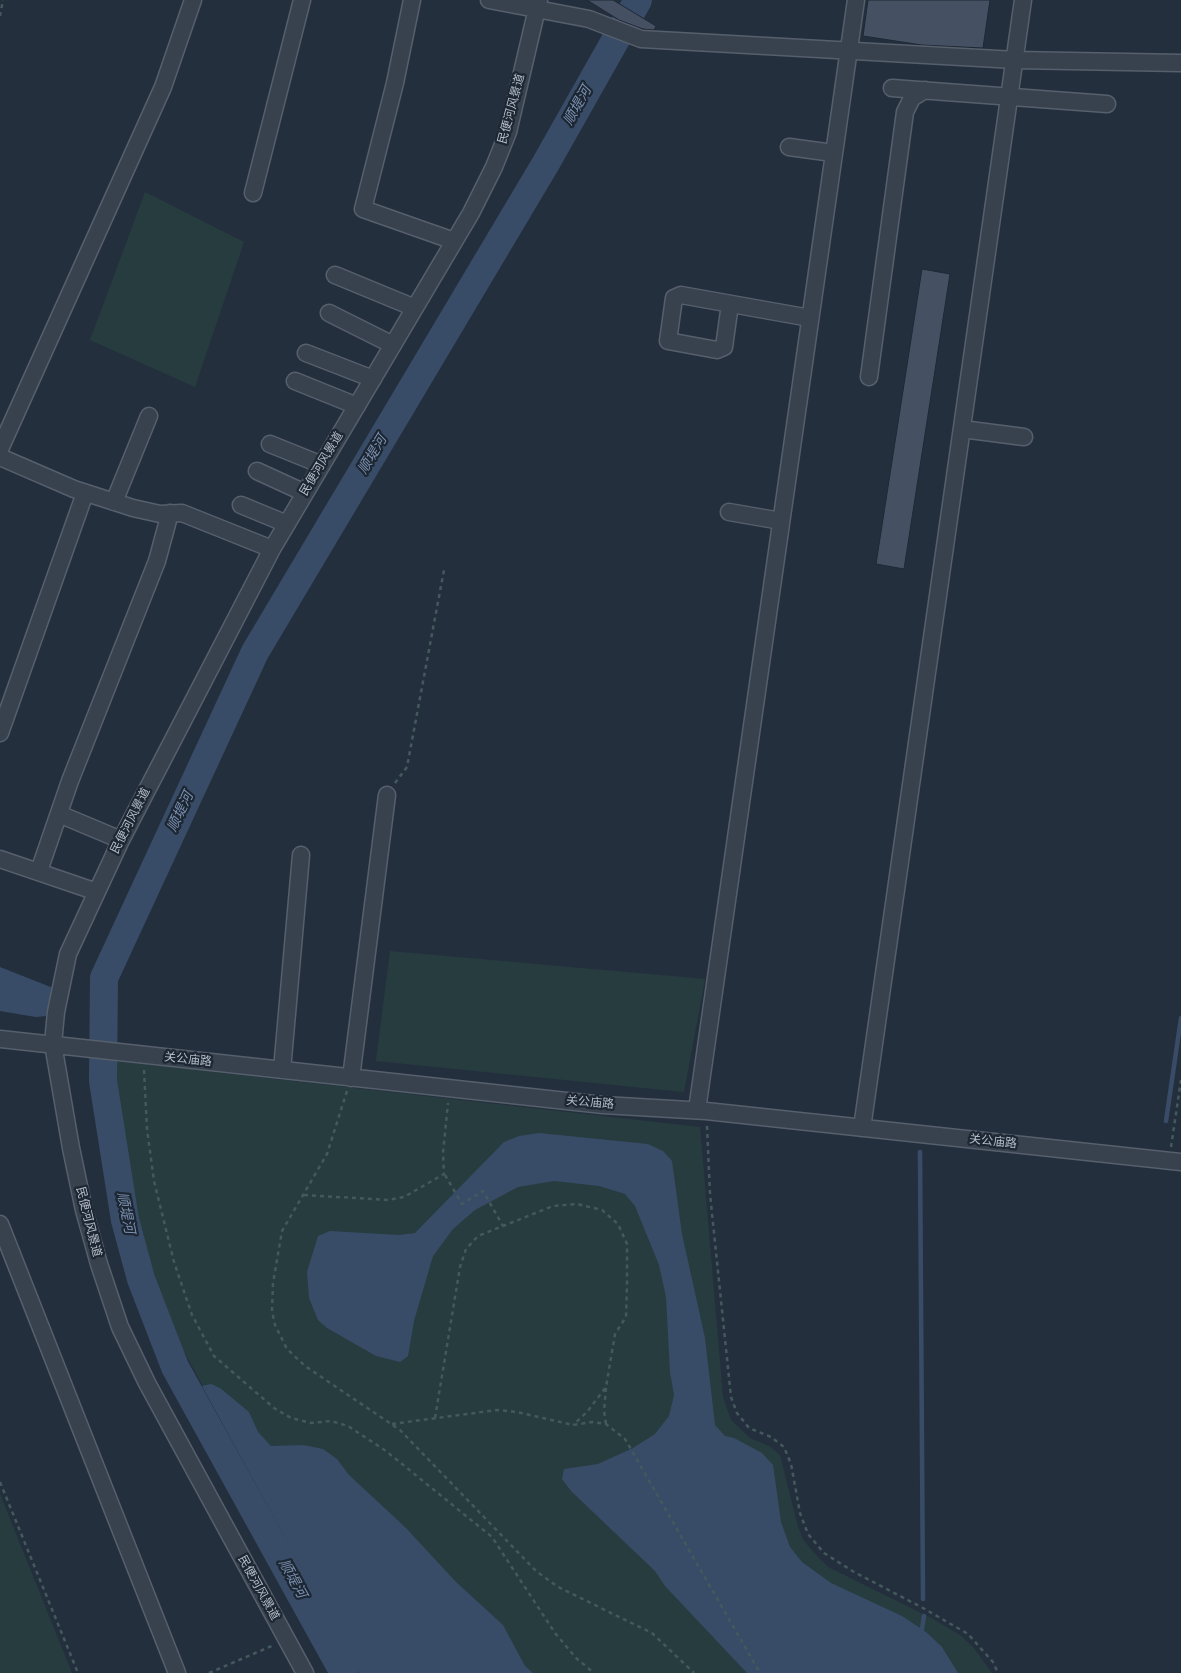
<!DOCTYPE html>
<meta charset="utf-8">
<style>
body{margin:0}
canvas{display:block;background:#242f3e}
</style>
<canvas width="1181" height="1673"></canvas>
<script>
const c = document.querySelector('canvas').getContext('2d');
c.lineJoin = 'round';
function paint(path, color) { c.fillStyle = color; c.fill(path, 'evenodd'); }
const poly = rows => new Path2D(rows.map(r => 'M' + r).join(''));
function strokePath(path, color, width, dash) { c.strokeStyle = color; c.lineWidth = width; c.lineCap = dash ? 'butt' : 'round'; c.setLineDash(dash || []); c.stroke(path); }
function drawText(font, color, halo, rows, align = 'center') {
  c.font = font + ' "Roboto Condensed","Noto Sans SC",sans-serif'; c.lineWidth = 4.5; c.setLineDash([]); c.textBaseline = 'middle'; c.strokeStyle = halo; c.fillStyle = color; for (const [text, x, y, turn = 0] of rows) {
    c.save(); c.translate(x, y); c.rotate((+turn || 0) * Math.PI / 180); c.textAlign = isNaN(turn) ? turn : align; if (halo) c.strokeText(text, 0, 0); c.fillText(text, 0, 0); c.restore();
  }
}
const green = poly([
 [145,192,244,242,195,387,90,340],
 [390,951,705,979,684,1092,376,1061],
 [116,1061,700,1127,723,1397,731,1420,750,1438,769,1446,780,1455,798,1527,804,1541,817,1556,828,1567,933,1619,960,1635,973,1647,992,1673,361,1673,171,1328,153,1275,137,1217,118,1123,114,1080],
 [0,1494,72,1673,0,1673]
]);
const water = poly([
 [0,967,53,988,46,1016,36,1017,0,1011],
 [539,1133,648,1144,663,1151,672,1161,682,1234,705,1338,715,1425,725,1436,734,1438,762,1453,773,1465,781,1522,790,1547,802,1562,831,1583,902,1616,926,1632,942,1647,958,1673,747,1673,665,1586,655,1571,571,1491,562,1479,564,1469,598,1464,633,1448,655,1434,669,1416,674,1395,670,1372,666,1297,659,1265,635,1206,625,1194,599,1186,554,1181,518,1187,475,1210,453,1229,433,1256,414,1321,408,1356,400,1362,376,1356,327,1328,318,1320,309,1298,307,1272,318,1236,330,1231,399,1235,415,1233,504,1142,519,1136],
 [211,1384,220,1388,249,1412,258,1432,271,1446,303,1445,323,1449,337,1459,349,1475,406,1528,456,1582,503,1625,525,1666,533,1673,359,1673,202,1386]
]);
const stream = poly([
 [1166,1121,1181,1018],
 [920,1152,923,1599],
 [922,1629,924,1616]
]);
const river = poly([
 [344,1673,175,1367,141,1279,125,1220,103,1081,104,978,255,652,546,163,638,0]
]);
const building = poly([
 [587,0,613,0,656,26,654,30,643,29,619,20,587,0],
 [868,0,990,0,983,48,922,45,863,36,868,0],
 [922,269,950,274,904,569,876,564,922,269]
]);
const path = poly([
 [0,16,3,0],
 [395,783,407,767,444,570],
 [144,1070,147,1129,154,1181,174,1262,192,1315,214,1356,274,1408,291,1418,311,1423,331,1421,348,1426,386,1451,492,1537,555,1633,576,1658,594,1673],
 [347,1091,327,1154,282,1231,273,1283,272,1311,275,1325,287,1349,305,1366,400,1430,536,1571,558,1587,652,1633,694,1673],
 [707,1126,710,1194,731,1397,737,1413,749,1428,771,1437,784,1447,791,1464,800,1513,808,1534,824,1553,854,1572,923,1608,968,1634,993,1662,998,1673],
 [1171,1147,1181,1080],
 [445,1175,462,1204,483,1191,503,1226],
 [304,1195,388,1200,404,1197,444,1174,443,1153,448,1103],
 [606,1388,604,1411,606,1424],
 [435,1418,460,1267,466,1249,478,1236,553,1206,577,1204,602,1210,618,1224,627,1244,627,1284,626,1317,615,1334,606,1387,587,1412,573,1425],
 [392,1424,497,1410,517,1412,573,1425,592,1422,606,1424,625,1439,760,1673],
 [0,1482,78,1673],
 [209,1673,274,1645]
]);
const minor = poly([
 [412,0,395,83,363,209,454,241],
 [489,0,589,19,641,39,1015,60,1181,63],
 [892,88,1107,104],
 [789,147,833,153],
 [253,193,302,0],
 [335,275,415,308],
 [730,304,724,347,717,350,668,341,674,298,681,295,810,318],
 [329,313,393,345],
 [306,353,373,379],
 [869,377,905,112,912,98,925,90],
 [295,381,357,406],
 [962,429,1024,437],
 [270,444,322,465],
 [0,449,163,87,193,0],
 [0,457,74,489,133,508,160,514,182,513,272,549],
 [257,471,305,493],
 [114,502,149,416],
 [241,505,287,524],
 [729,512,781,521],
 [0,733,85,493],
 [59,814,121,840],
 [0,859,97,892],
 [39,871,70,781,157,561,170,513],
 [0,1039,603,1105,706,1111,1181,1162],
 [282,1070,301,855],
 [351,1078,387,795],
 [697,1110,856,0],
 [862,1128,1023,0],
 [0,1224,177,1673],
 [305,1673,147,1383,120,1327,99,1264,84,1210,71,1148,53,1044,56,1012,68,954,121,840,201,686,272,549,471,213,494,167,508,132,539,0]
]);
const streetNames = [
 ["民便河风景道",512,109,-75],
 ["民便河风景道",322,464,-59],
 ["民便河风景道",131,821,-63],
 ["关公庙路",188,1060,6],
 ["关公庙路",590,1103,5],
 ["关公庙路",993,1142,6],
 ["民便河风景道",88,1222,76],
 ["民便河风景道",258,1588,61]
];
const waterNames = [
 ["顺堤河",578,106,-61],
 ["顺堤河",373,455,-59],
 ["顺堤河",181,812,-65],
 ["顺堤河",125,1213,79],
 ["顺堤河",292,1579,61]
];
paint(green, '#263c3f');
paint(water, '#394c67');
strokePath(stream, '#394c67', 4.5);
strokePath(river, '#394c67', 28);
paint(building, '#455162');
strokePath(building, '#1f2835', 1);
strokePath(minor, '#565f6c', 19);
strokePath(path, '#44595c', 2.5, [4, 4]);
strokePath(minor, '#38414e', 16);
drawText('12px', '#b4bcc9', '#1d2633', streetNames);
drawText('italic 14px', '#7c92b1', '#1d2633', waterNames);
</script>
